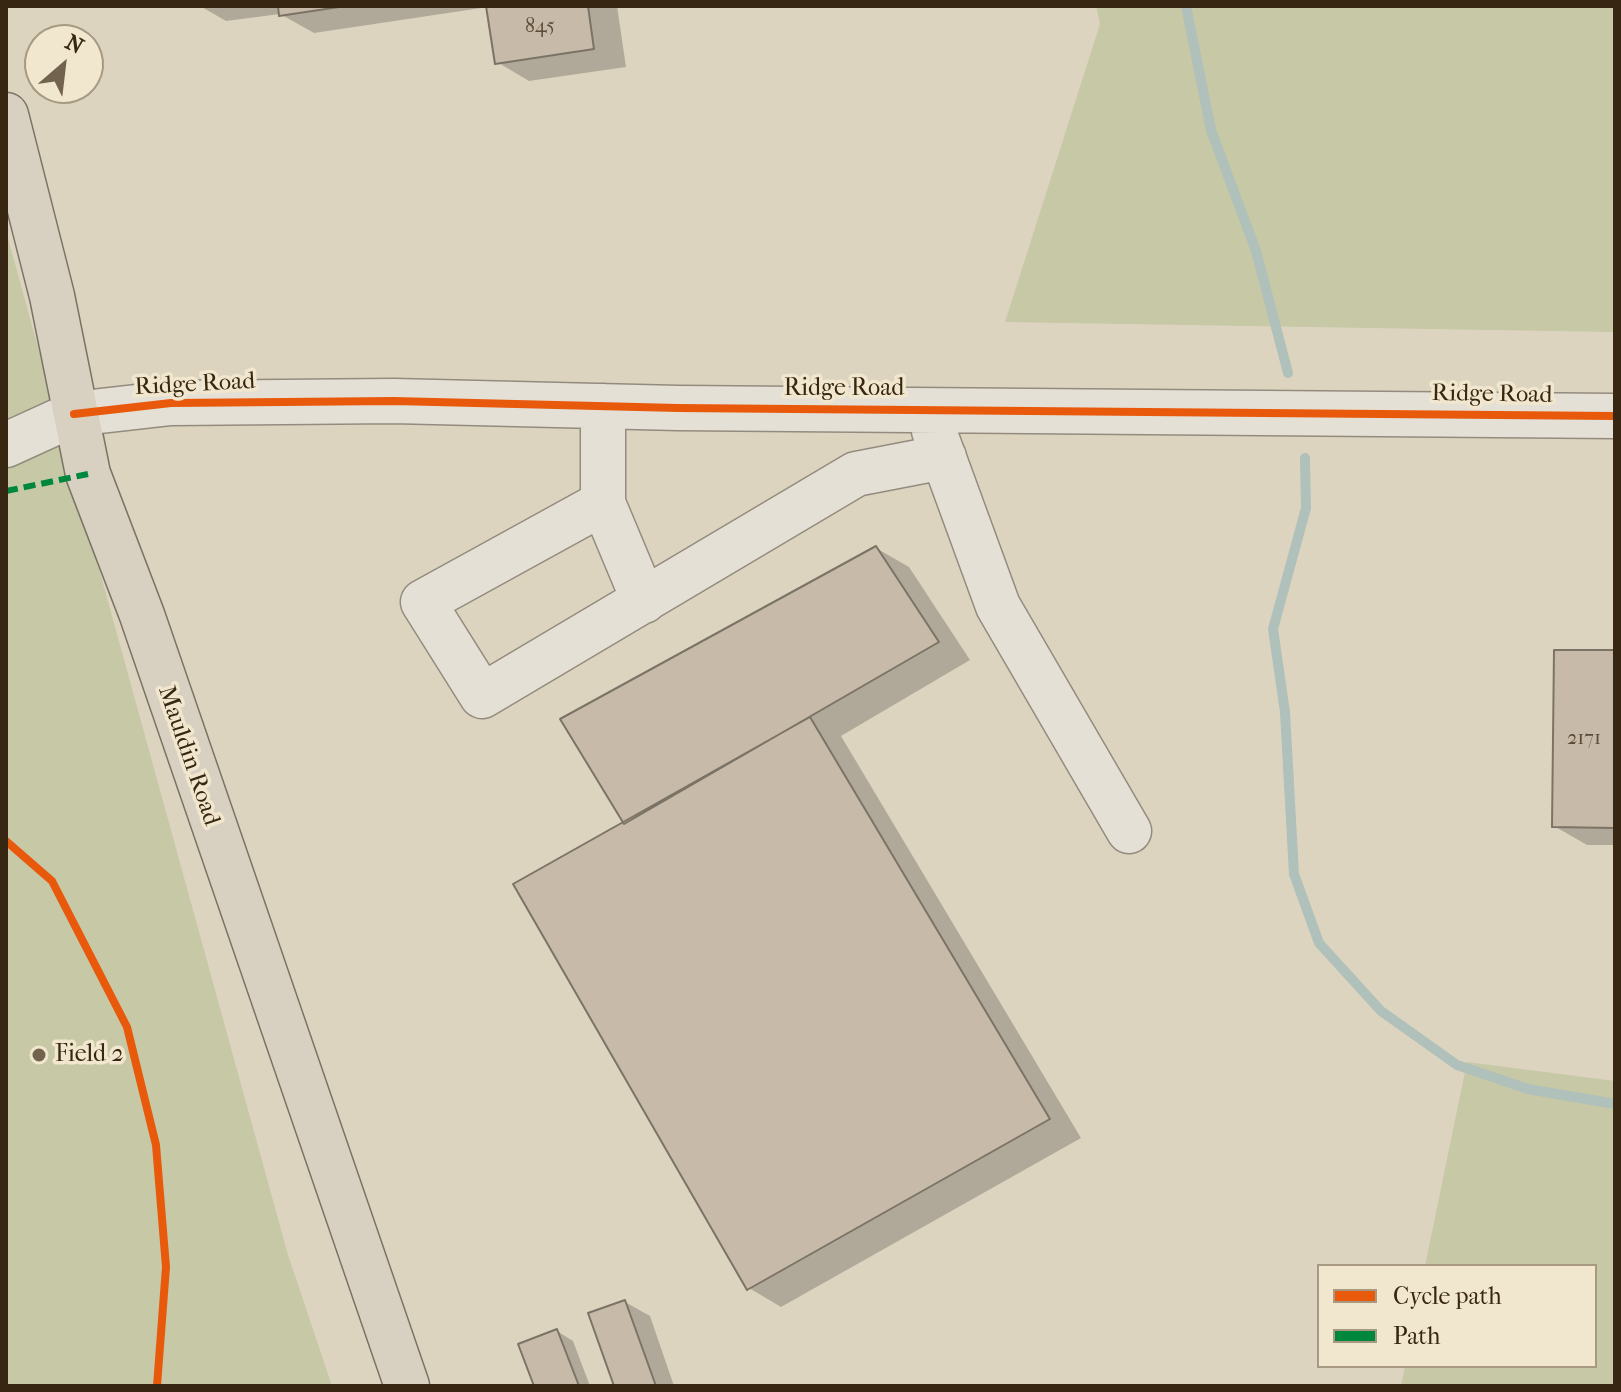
<!DOCTYPE html>
<style>
body{margin:0}
#map{position:relative;width:1621px;height:1392px;overflow:hidden;background:#ddd4c0;font-family:"IM FELL French Canon",serif}
canvas{display:block}
.frame{position:absolute;inset:0;border:8px solid #372611;pointer-events:none}
.legend{position:absolute;left:1317px;top:1264px;width:280px;height:104px;box-sizing:border-box;background:#f1e6ce;border:2px solid #a79982;margin:0;padding:10px 14px;list-style:none;font-size:24px;color:#372611}
.legend li{display:flex;align-items:center;gap:16px;height:40px}
.legend b{width:40px;border:2px solid #a79982}
.north{position:absolute;left:24px;top:24px;width:80px;height:80px;box-sizing:border-box;background:#f1e6ce;border:2px solid #a79982;border-radius:50%;rotate:28deg;font-size:22px;font-weight:700;line-height:32px;text-align:center;color:#372611}
.north::after{content:'';display:block;margin:auto;width:28px;height:36px;background:#71634e;clip-path:polygon(50% 0,100% 100%,50% 72%,0 100%)}
</style>
<div id="map">
<canvas width="1621" height="1392"></canvas>
<div class="frame"></div>
<ul class="legend">
<li><b style="height:10px;background:#e8590c"></b>Cycle path</li>
<li><b style="height:10px;background:#00873e"></b>Path</li>
</ul>
<div class="north">N</div>
</div>
<script>
const c = document.querySelector('canvas').getContext('2d');
c.lineJoin = 'round';
function paint(path, color) { c.fillStyle = color; c.fill(path, 'evenodd'); }
const poly = rows => new Path2D(rows.map(r => 'M' + r).join(''));
function strokePath(path, color, width, dash) { c.strokeStyle = color; c.lineWidth = width; c.lineCap = dash ? 'butt' : 'round'; c.setLineDash(dash || []); c.stroke(path); }
function drawText(font, color, halo, rows, align = 'center') {
  c.font = font + ' "IM FELL French Canon",serif'; c.lineWidth = 7; c.setLineDash([]); c.textBaseline = 'middle'; c.strokeStyle = halo; c.fillStyle = color; for (const [text, x, y, turn = 0] of rows) {
    c.save(); c.translate(x, y); c.rotate((+turn || 0) * Math.PI / 180); c.textAlign = isNaN(turn) ? turn : align; if (halo) c.strokeText(text, 0, 0); c.fillText(text, 0, 0); c.restore();
  }
}
const green = poly([
 [1096,6,1615,6,1615,332,1005,322,1100,24],
 [6,231,288,1255,332,1386,6,1386],
 [1467,1062,1615,1081,1615,1386,1401,1386,1405,1366,1595,1366,1595,1266,1425,1266]
]);
const shadow = poly([
 [200,6,617,6,626,67,529,81,497,62,488,7,314,33,280,14,226,21],
 [876,548,909,567,970,660,841,736,1081,1138,781,1307,749,1288,627,825],
 [1615,652,1615,845,1587,845,1554,826],
 [625,1302,650,1316,674,1386,616,1386],
 [557,1331,573,1341,590,1386,536,1386]
]);
const stream = poly([
 [1186,6,1211,130,1256,251,1288,373],
 [1305,458,1306,508,1273,629,1285,712,1294,874,1319,943,1381,1011,1457,1065,1528,1089,1615,1104]
]);
const building = poly([
 [278,6,346,6,279,16,278,6],
 [486,6,588,6,594,49,495,64,486,6],
 [876,546,939,642,624,824,560,719,876,546],
 [1554,650,1615,650,1615,828,1552,827,1554,650],
 [810,717,1050,1119,747,1290,513,884,810,717],
 [625,1300,656,1386,614,1386,588,1313,625,1300],
 [557,1329,579,1386,534,1386,518,1344,557,1329]
]);
const minor = poly([
 [603,406,603,503,423,602,482,696,856,474,944,457],
 [934,431,998,606,1129,831],
 [6,445,74,414,171,403,394,401,678,408,1615,416],
 [603,503,644,601]
]);
const major = poly([
 [6,115,52,296,88,474,142,615,407,1386]
]);
const quiet = poly([
 [6,491,88,474]
]);
const cycleway = poly([
 [74,414,171,403,394,401,678,408,1615,416],
 [6,841,52,881,127,1027,156,1145,166,1267,157,1386]
]);
const markers = [
 [39,1055,8,"#71634e"]
];
const numberNames = [
 ["845",540,27],
 ["2171",1584,739]
];
const streetNames = [
 ["Ridge Road",195,385,-3],
 ["Ridge Road",844,389],
 ["Ridge Road",1492,395,1],
 ["Mauldin Road",188,756,71]
];
const poiNames = [
 ["Field 2",55,1055]
];
paint(green, '#c6c8a6');
paint(shadow, '#0003');
strokePath(stream, '#b0c0ba', 10);
paint(building, '#c8baa8');
strokePath(building, '#7b7466', 2);
strokePath(minor, '#938b7e', 47);
strokePath(major, '#7b7466', 47);
strokePath(minor, '#e5e0d5', 44);
strokePath(major, '#d8d0c1', 44);
strokePath(quiet, '#00873e', 6, [12, 6]);
strokePath(cycleway, '#e8590c', 8);
for (const [x, y, r, color] of markers) { const dot = new Path2D(); dot.arc(x, y, r, 0, 2 * Math.PI); c.fillStyle = color; c.fill(dot); strokePath(dot, '#f1e6ce', 3); }
drawText('20px', '#5b4b37', null, numberNames);
drawText('24px', '#372611', '#f1e6ce', streetNames);
drawText('24px', '#372611', '#f1e6ce', poiNames, 'left');
</script>
